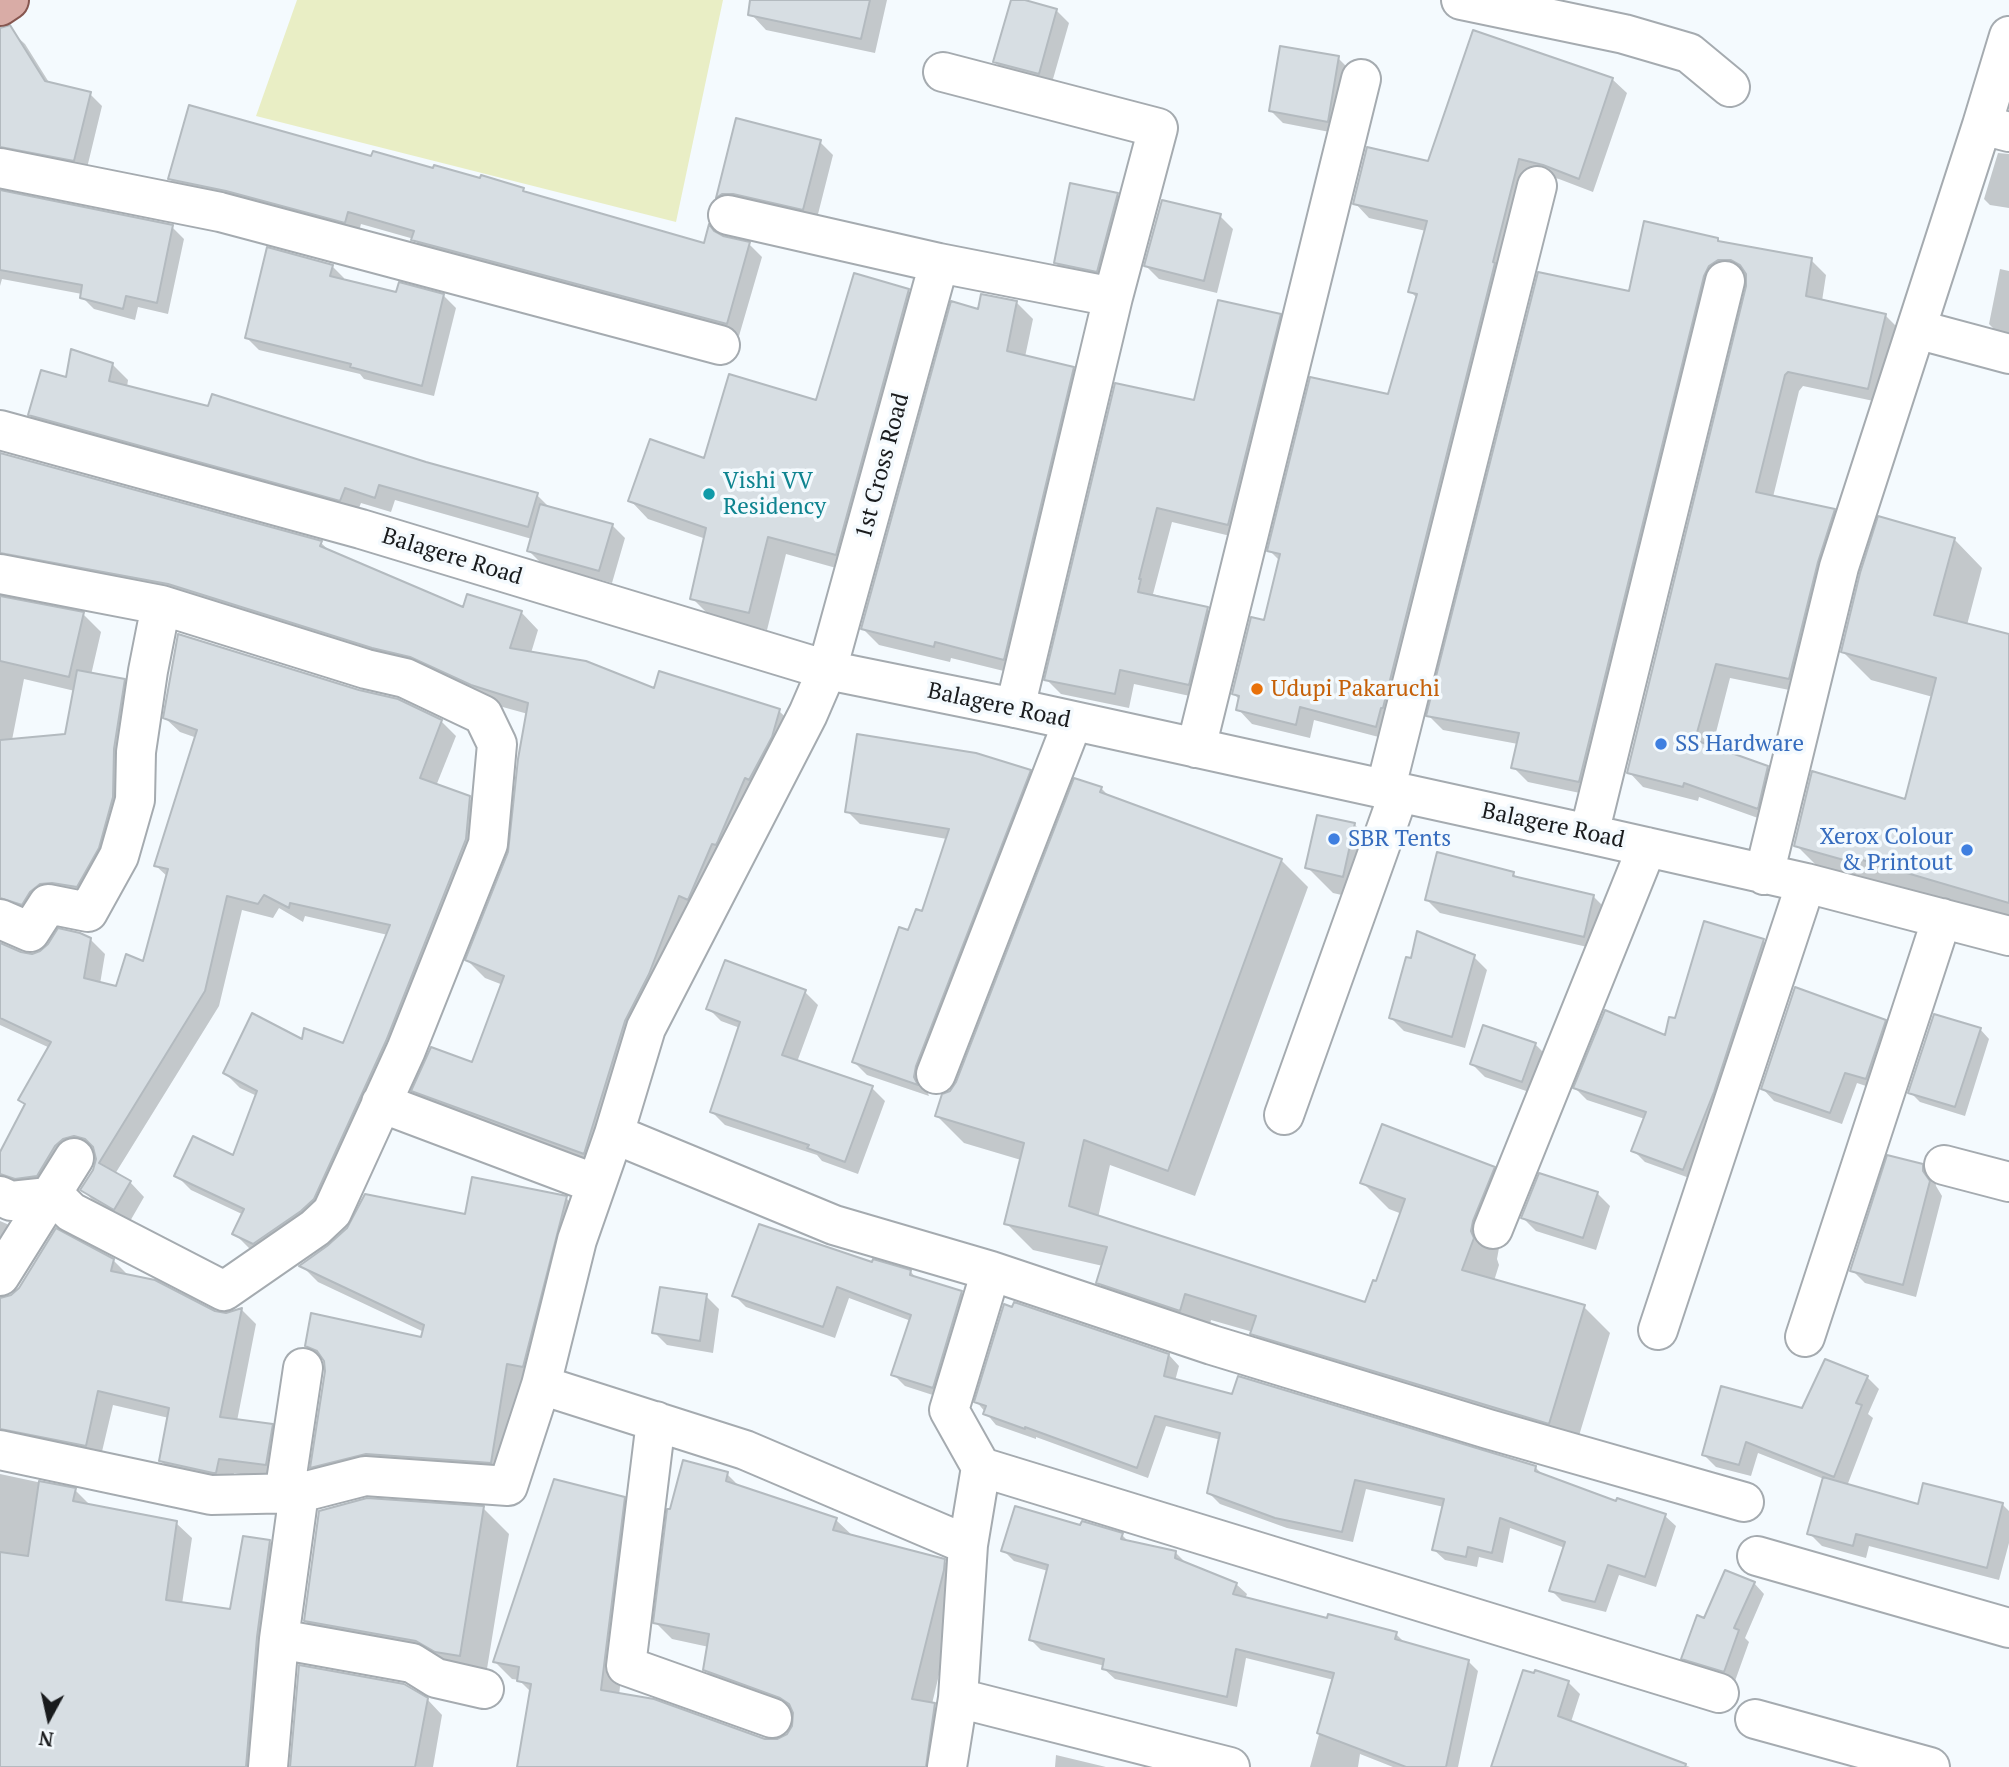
<!DOCTYPE html>
<style>
body{margin:0}
#map{position:relative;width:2009px;height:1767px;overflow:hidden;background:#f4fafe;font-family:"PT Serif",serif}
canvas{display:block}
.north{position:absolute;left:14px;top:1683px;width:70px;height:70px;-webkit-text-stroke:5px #f4fafe;paint-order:stroke;rotate:188deg;font-size:19px;font-weight:700;line-height:28px;text-align:center;color:#191b1d}
.north::after{content:'';display:block;margin:auto;width:24px;height:32px;background:#191b1d;clip-path:polygon(50% 0,100% 100%,50% 72%,0 100%)}
</style>
<div id="map">
<canvas width="2009" height="1767"></canvas>
<div class="north">N</div>
</div>
<script>
const c = document.querySelector('canvas').getContext('2d');
c.lineJoin = 'round';
function paint(path, color) { c.fillStyle = color; c.fill(path, 'evenodd'); }
const poly = rows => new Path2D(rows.map(r => 'M' + r).join(''));
function strokePath(path, color, width, dash) { c.strokeStyle = color; c.lineWidth = width; c.lineCap = dash ? 'butt' : 'round'; c.setLineDash(dash || []); c.stroke(path); }
function drawText(font, color, halo, rows, align = 'center') {
  c.font = font + ' "PT Serif",serif'; c.lineWidth = 7; c.setLineDash([]); c.textBaseline = 'middle'; c.strokeStyle = halo; c.fillStyle = color; for (const [text, x, y, turn = 0] of rows) {
    c.save(); c.translate(x, y); c.rotate((+turn || 0) * Math.PI / 180); c.textAlign = isNaN(turn) ? turn : align; if (halo) c.strokeText(text, 0, 0); c.fillText(text, 0, 0); c.restore();
  }
}
const green = poly([
 [297,0,723,0,676,222,256,116]
]);
const shadow = poly([
 [755,0,887,0,875,53,766,30,752,15],
 [1012,0,1056,10,1069,23,1051,86,1008,75,995,62],
 [13,33,25,44,50,84,90,94,102,106,86,172,0,162,0,40],
 [1338,58,1351,71,1340,134,1283,123,1270,110],
 [1612,79,1627,93,1593,192,1559,179,1533,172,1390,740,1314,720,1310,738,1252,724,1238,709,1240,700,1234,694,1265,622,1280,561,1269,550,1389,396,1417,298,1410,291,1426,231,1369,218,1355,203,1430,163],
 [738,120,820,142,833,155,816,222,730,209,718,197],
 [1998,153,2009,154,2009,208,1990,205,1984,199],
 [373,158,523,189,528,194,705,245,749,244,762,257,739,336,426,253,414,239,361,224,358,235,183,192,170,179],
 [0,192,172,227,184,239,168,314,138,307,135,320,94,309,82,297,82,294,2,279,0,286],
 [1117,195,1130,207,1110,284,1068,276,1055,262],
 [1220,216,1233,229,1217,293,1159,279,1146,266],
 [1718,239,1722,244,1811,260,1826,275,1822,301,1885,315,1900,330,1883,403,1803,386,1799,391,1773,497,1834,511,1849,525,1804,693,1730,678,1712,748,1767,767,1782,782,1772,823,1699,797,1698,801,1643,787,1629,772,1748,286,1747,274,1734,275,1594,796,1528,782,1513,767,1518,744,1443,730,1428,715,1631,293],
 [332,266,344,278,343,281,398,294,400,284,444,296,456,308,434,396,364,379,360,374,259,350,247,338],
 [2000,269,2009,271,2009,339,2002,337,1989,324],
 [908,291,927,309,854,573,786,554,767,630,711,617,692,598,706,539,648,519,630,500,817,403],
 [1016,302,1033,319,1025,357,1073,368,1089,385,1020,675,951,658,950,662,879,645,863,629,979,312],
 [1280,316,1295,331,1243,539,1172,522,1153,594,1207,609,1222,624,1204,699,1134,684,1129,708,1061,694,1046,679,1196,402],
 [112,364,128,380,127,387,426,463,537,495,550,508,612,525,625,538,612,583,542,564,529,551,532,539,395,500,391,512,361,503,356,515,46,431,30,415,67,379],
 [0,455,321,543,331,552,464,609,521,612,538,630,531,653,655,690,779,711,797,728,601,1171,431,1108,413,1091,474,1064,503,985,485,978,467,960,510,852,528,714,0,568],
 [1954,539,1982,568,1967,625,2009,635,2009,922,1824,873,1796,845,1907,801,1933,697,1871,680,1843,652],
 [0,598,83,614,101,632,91,675,124,680,142,698,94,904,0,917],
 [24,679,75,691,67,735,12,740],
 [165,718,441,721,456,736,436,786,469,798,484,813,328,1214,269,1258,249,1248,235,1234,244,1215,191,1190,176,1175,234,1157,257,1096,240,1088,225,1073,303,1042,344,1045,388,935,305,916,303,922,279,908,273,918,242,910,219,1006,115,1174,130,1182,144,1197,129,1223,97,1204,82,1190,94,1170,98,1158,96,1152,91,1150,79,1152,51,1190,0,1193,0,1156,26,1106,20,1099,50,1048,0,1025,0,944,31,956,90,939,105,954,100,984,117,988,144,964,168,877,156,866,197,738,180,732],
 [1030,771,1043,784,928,1080,927,1091,929,1096,867,1075,854,1062,909,932,923,913,947,839,860,824,847,811],
 [1101,788,1110,797,1281,860,1308,887,1195,1196,1110,1165,1098,1218,1366,1304,1377,1283,1402,1214,1389,1209,1362,1182,1494,1168,1520,1195,1499,1248,1497,1259,1499,1265,1494,1281,1584,1307,1610,1333,1575,1449,1279,1360,1253,1332,1211,1320,1207,1337,1124,1309,1098,1282,1103,1266,1033,1250,1006,1223,1021,1160,964,1143,937,1116,951,1092],
 [1355,825,1380,850,1368,901,1333,893,1307,867],
 [1513,873,1518,879,1593,896,1606,909,1596,949,1440,913,1427,900],
 [1763,941,1775,952,1695,1180,1645,1162,1633,1150,1645,1119,1587,1100,1575,1088,1666,1037,1676,1020],
 [1474,957,1487,970,1465,1048,1404,1031,1391,1018],
 [726,962,805,992,818,1005,797,1062,872,1088,885,1101,858,1174,822,1161,817,1155,725,1125,712,1112,740,1028,721,1021,708,1008],
 [1885,1021,1896,1033,1878,1090,1857,1083,1842,1124,1774,1101,1763,1089],
 [1980,1029,1989,1039,1965,1116,1920,1102,1910,1092],
 [1535,1044,1548,1057,1535,1094,1485,1077,1472,1064],
 [1922,1166,1935,1179,1936,1186,1942,1196,1916,1297,1865,1283,1852,1270],
 [1597,1193,1610,1206,1596,1250,1536,1231,1523,1218],
 [566,1198,582,1214,507,1479,328,1483,312,1467,326,1371,326,1363,307,1346,422,1339,424,1332,318,1282,302,1266,466,1216],
 [0,1221,7,1224,19,1235,0,1266],
 [113,1260,129,1276,214,1312,226,1314,242,1310,256,1324,237,1421,272,1426,287,1441,281,1480,234,1473,231,1487,176,1476,161,1461,169,1418,113,1405,100,1460,0,1450,0,1351],
 [873,1264,911,1272,917,1279,961,1292,973,1304,945,1399,905,1386,893,1374,911,1321,849,1298,835,1338,746,1307,734,1295],
 [706,1296,719,1309,713,1353,667,1345,654,1332],
 [1169,1355,1179,1366,1175,1381,1535,1467,1545,1477,1617,1503,1665,1516,1676,1526,1656,1587,1619,1575,1606,1612,1562,1601,1551,1590,1565,1548,1510,1528,1503,1563,1479,1557,1477,1567,1445,1560,1434,1550,1444,1507,1366,1489,1353,1542,1287,1528,1220,1504,1209,1493,1221,1440,1166,1426,1148,1478,1036,1437,1036,1439,996,1425,976,1401],
 [1867,1377,1879,1389,1868,1414,1873,1418,1847,1486,1919,1506,2003,1505,2009,1511,2009,1543,1999,1580,1869,1546,1866,1558,1822,1546,1809,1533,1824,1479,1758,1453,1751,1476,1716,1467,1704,1455,1803,1410],
 [0,1474,75,1490,91,1506,176,1523,192,1538,182,1604,232,1611,270,1542,285,1557,262,1767,0,1767],
 [727,1474,742,1489,836,1520,854,1537,944,1561,962,1578,932,1704,951,1722,944,1767,518,1767,532,1693,519,1680,512,1679,495,1662,624,1499,641,1516,619,1695,765,1740,777,1741,788,1735,794,1727,795,1713,722,1687,705,1670,709,1647,672,1639,655,1622],
 [483,1508,509,1534,485,1681,331,1646,305,1621],
 [1082,1527,1122,1535,1130,1543,1175,1552,1186,1563,1236,1584,1247,1594,1245,1599,1396,1634,1406,1644,1468,1661,1478,1671,1458,1767,1393,1767,1360,1754,1358,1767,1310,1767,1334,1680,1246,1658,1237,1707,1115,1679,1104,1669,1105,1666,1041,1650,1031,1640,1048,1571,1014,1561,1003,1550],
 [1754,1583,1764,1594,1745,1638,1749,1642,1735,1681,1694,1669,1684,1658,1705,1620],
 [1568,1682,1580,1694,1571,1722,1690,1767,1493,1767],
 [427,1699,442,1715,433,1767,292,1767],
 [1056,1755,1106,1767,1055,1767]
]);
const building = poly([
 [750,0,870,0,861,39,748,15,750,0],
 [1011,0,1025,0,1057,9,1039,74,993,62,1011,0],
 [10,25,45,81,91,92,74,161,0,147,0,28,10,25],
 [1473,30,1613,78,1579,179,1543,165,1519,159,1493,262,1495,263,1383,708,1381,708,1376,727,1300,707,1296,725,1236,710,1239,696,1232,694,1251,617,1264,620,1280,554,1267,551,1310,377,1388,394,1417,294,1408,292,1427,221,1353,204,1367,147,1428,161,1473,30],
 [1280,46,1339,56,1328,122,1269,111,1280,46],
 [189,105,371,156,373,151,433,168,434,165,480,178,481,175,524,188,523,191,704,243,709,224,714,231,723,236,750,242,727,324,411,240,414,231,348,212,345,223,226,191,168,179,189,105],
 [736,118,821,140,803,210,733,194,722,194,716,198,736,118],
 [1070,183,1118,193,1097,272,1054,263,1070,183],
 [0,190,173,225,157,303,126,296,123,309,80,298,82,285,0,270,0,190],
 [1162,200,1221,214,1204,281,1144,266,1162,200],
 [1644,221,1718,238,1718,241,1812,258,1806,296,1886,314,1868,389,1788,372,1785,375,1756,492,1835,509,1818,562,1789,679,1716,664,1695,740,1768,766,1758,809,1684,783,1683,787,1627,773,1746,286,1746,274,1740,265,1731,260,1718,260,1709,266,1704,276,1579,782,1511,768,1519,733,1426,716,1538,272,1629,291,1644,221],
 [267,247,333,265,330,276,396,292,399,282,444,294,422,386,350,367,351,364,245,338,267,247],
 [854,273,909,289,836,555,768,537,749,613,690,599,706,528,628,501,650,439,704,458,729,374,816,400,854,273],
 [981,294,1017,301,1007,351,1074,367,1004,660,935,642,934,647,861,629,951,301,978,309,981,294],
 [1218,300,1281,314,1228,525,1157,508,1139,579,1141,579,1138,592,1208,607,1189,685,1120,670,1115,694,1044,680,1115,383,1194,400,1218,300],
 [71,349,113,363,109,381,208,406,212,394,426,462,538,493,528,527,379,485,375,498,345,488,340,501,28,415,41,370,66,377,71,349],
 [0,453,322,541,320,546,463,607,467,594,522,611,510,648,586,661,654,688,659,671,780,709,772,737,749,780,745,778,718,841,716,845,712,844,688,900,679,896,649,974,625,1021,584,1154,411,1091,431,1047,472,1062,504,976,465,960,508,852,518,759,528,703,471,685,410,657,372,648,168,584,0,553,0,453],
 [540,504,613,524,599,571,527,551,540,504],
 [1878,516,1955,538,1934,615,2009,634,2009,903,1859,859,1858,864,1794,846,1812,771,1905,799,1936,678,1841,652,1860,573,1878,516],
 [0,596,84,612,69,677,0,661,0,596],
 [178,634,359,690,398,699,442,720,420,778,470,796,466,839,386,1041,314,1199,301,1211,253,1244,232,1234,244,1209,174,1176,193,1136,233,1155,257,1091,223,1073,252,1013,302,1039,304,1028,343,1043,390,925,290,903,289,908,264,895,258,904,227,896,205,991,99,1163,131,1181,114,1210,80,1190,93,1170,96,1159,93,1147,85,1139,74,1136,63,1139,55,1146,37,1176,15,1179,0,1174,0,1152,25,1104,18,1100,51,1042,0,1018,0,943,21,952,32,954,40,951,48,944,58,928,80,933,91,938,84,978,116,986,126,954,143,961,168,869,154,866,197,730,163,718,178,634],
 [77,670,125,679,114,749,113,797,99,848,77,887,52,883,40,884,30,892,22,905,0,898,0,740,65,734,77,670],
 [857,734,976,753,1031,770,916,1066,914,1077,918,1085,852,1062,899,927,908,930,916,909,922,911,949,829,845,812,857,734],
 [1074,778,1102,787,1100,792,1282,859,1168,1171,1084,1140,1069,1206,1365,1302,1373,1280,1376,1281,1405,1199,1360,1183,1382,1124,1495,1167,1473,1221,1471,1231,1474,1238,1462,1270,1585,1305,1549,1424,1250,1334,1256,1316,1185,1294,1180,1311,1096,1283,1107,1247,1004,1224,1024,1143,935,1116,942,1094,950,1091,956,1082,1074,778],
 [1317,815,1355,823,1343,877,1305,868,1317,815],
 [1437,852,1514,872,1513,876,1594,895,1584,937,1425,900,1437,852],
 [1704,921,1764,939,1714,1092,1683,1170,1631,1151,1646,1112,1573,1088,1605,1010,1665,1035,1669,1017,1675,1018,1704,921],
 [1417,931,1475,955,1452,1037,1389,1018,1406,957,1411,958,1417,931],
 [725,960,806,990,782,1055,873,1086,845,1162,807,1148,809,1145,710,1112,740,1022,706,1009,725,960],
 [1795,987,1886,1020,1866,1079,1845,1073,1830,1113,1761,1089,1795,987],
 [1934,1014,1981,1028,1955,1107,1908,1093,1934,1014],
 [1483,1025,1536,1043,1522,1082,1470,1064,1483,1025],
 [1887,1155,1923,1164,1923,1171,1930,1181,1903,1285,1850,1271,1887,1155],
 [1539,1173,1598,1192,1583,1238,1521,1218,1539,1173],
 [472,1177,567,1196,523,1367,507,1364,491,1463,366,1454,310,1468,325,1371,324,1361,317,1351,305,1346,311,1313,421,1337,424,1325,299,1266,327,1246,347,1228,365,1194,465,1214,472,1177],
 [759,1224,872,1262,873,1259,911,1270,910,1275,962,1291,933,1388,891,1375,911,1315,837,1287,823,1327,732,1296,759,1224],
 [56,1228,114,1259,111,1271,155,1280,215,1311,226,1313,242,1308,220,1417,273,1424,266,1465,219,1459,216,1473,213,1473,159,1461,169,1408,98,1391,86,1446,0,1429,0,1298,11,1295,19,1288,56,1228],
 [660,1287,707,1294,700,1341,652,1333,660,1287],
 [1014,1302,1169,1354,1164,1376,1232,1394,1238,1376,1536,1466,1535,1471,1616,1501,1617,1498,1666,1514,1645,1577,1608,1565,1595,1602,1549,1591,1565,1542,1500,1518,1492,1553,1468,1547,1466,1557,1432,1550,1444,1499,1355,1480,1342,1532,1275,1518,1207,1493,1220,1433,1155,1416,1137,1468,1025,1427,1025,1429,983,1414,986,1406,974,1402,1004,1304,1012,1307,1014,1302],
 [1825,1359,1868,1376,1856,1403,1862,1405,1834,1477,1746,1442,1739,1465,1702,1455,1721,1386,1802,1408,1825,1359],
 [683,1460,728,1472,726,1481,837,1518,833,1530,945,1559,944,1570,912,1699,935,1703,926,1767,517,1767,531,1684,517,1681,519,1667,493,1662,554,1479,625,1497,601,1690,654,1699,765,1739,777,1739,787,1734,792,1726,793,1713,789,1704,780,1698,703,1670,709,1634,653,1623,667,1509,670,1509,683,1460],
 [1823,1477,1918,1504,1923,1483,2003,1503,1987,1568,1856,1534,1853,1546,1807,1534,1823,1477],
 [39,1481,76,1488,73,1501,177,1521,166,1600,230,1609,243,1536,270,1540,257,1637,246,1767,0,1767,0,1552,28,1556,39,1481],
 [367,1498,484,1506,460,1656,435,1652,416,1641,304,1621,319,1511,367,1498],
 [1015,1506,1080,1525,1082,1521,1123,1533,1121,1539,1176,1551,1175,1558,1237,1583,1233,1594,1327,1618,1328,1614,1397,1632,1395,1639,1469,1660,1446,1767,1406,1767,1317,1733,1334,1673,1236,1649,1227,1697,1102,1669,1104,1659,1029,1640,1048,1565,1001,1551,1015,1506],
 [1725,1570,1755,1582,1734,1628,1739,1630,1724,1672,1681,1659,1697,1615,1704,1618,1725,1570],
 [299,1665,404,1684,428,1698,415,1767,290,1767,299,1665],
 [1523,1670,1534,1673,1535,1670,1569,1681,1558,1716,1686,1764,1685,1767,1491,1767,1523,1670]
]);
const minor = poly([
 [1461,0,1624,34,1689,53,1730,87],
 [943,72,1158,128,1113,297,1015,708],
 [1982,125,2009,36],
 [0,168,220,212,720,345],
 [728,215,939,263,1113,297],
 [1916,329,2009,354],
 [0,430,361,529,827,670,1015,708,1589,834,1806,883,2009,936],
 [0,574,161,605,366,669,405,678,483,715,497,744,488,844,406,1050,332,1212,315,1228,224,1291,71,1212,60,1201,49,1197,11,1201,0,1196],
 [1196,748,1361,79],
 [1385,791,1537,186],
 [1589,834,1725,281],
 [1764,875,1839,567,1982,125,2009,132],
 [0,919,30,932,48,904,88,912,119,856,135,800,136,752,148,671,161,605],
 [936,1074,1073,721],
 [381,1103,596,1184],
 [1284,1115,1399,793],
 [614,1134,834,1225,991,1271,1212,1345,1488,1429,1744,1502],
 [1944,1165,2009,1182],
 [1493,1229,1647,847],
 [0,1276,74,1158],
 [1658,1330,1806,883],
 [1805,1337,1942,918],
 [541,1385,745,1450,968,1545],
 [656,1421,626,1666,772,1718],
 [0,1450,211,1495,299,1493,365,1476,508,1486,541,1385,577,1240,614,1134,646,1028,808,714,827,670,939,263],
 [981,1467,949,1410,991,1271],
 [284,1495,303,1368],
 [1757,1556,2009,1628],
 [279,1639,412,1663,436,1678,484,1689],
 [958,1698,1230,1767],
 [1755,1719,1930,1767],
 [268,1767,279,1639,299,1493],
 [947,1767,958,1698,968,1545,981,1467,1719,1693]
]);
const major = poly([
 [0,6,9,0]
]);
const markers = [
 [709,494,7,"#0f9aa8"],
 [1257,689,7,"#e8710a"],
 [1661,744,7,"#3f7fe0"],
 [1334,839,7,"#3f7fe0"],
 [1967,850,7,"#3f7fe0"]
];
const streetNames = [
 ["1st Cross Road",883,466,-75],
 ["Balagere Road",452,557,17],
 ["Balagere Road",999,706,12],
 ["Balagere Road",1553,826,12]
];
const cultureNames = [
 ["Vishi VV",723,481],
 ["Residency",723,507]
];
const foodNames = [
 ["Udupi Pakaruchi",1271,689]
];
const shopNames = [
 ["SS Hardware",1675,744],
 ["Xerox Colour",1953,837,"right"],
 ["& Printout",1953,863,"right"],
 ["SBR Tents",1348,839]
];
paint(green, '#e9eec5');
paint(shadow, '#0003');
paint(building, '#d7dee3');
strokePath(building, '#b3babf', 2);
strokePath(minor, '#a5abb0', 42);
strokePath(major, '#86564f', 42);
strokePath(minor, '#fff', 38);
strokePath(major, '#d9aca6', 38);
for (const [x, y, r, color] of markers) { const dot = new Path2D(); dot.arc(x, y, r, 0, 2 * Math.PI); c.fillStyle = color; c.fill(dot); strokePath(dot, '#f4fafe', 2.5); }
drawText('23px', '#191b1d', '#f4fafe', streetNames);
drawText('23px', '#0d838f', '#f4fafe', cultureNames, 'left');
drawText('23px', '#c56008', '#f4fafe', foodNames, 'left');
drawText('23px', '#366cbe', '#f4fafe', shopNames, 'left');
</script>
